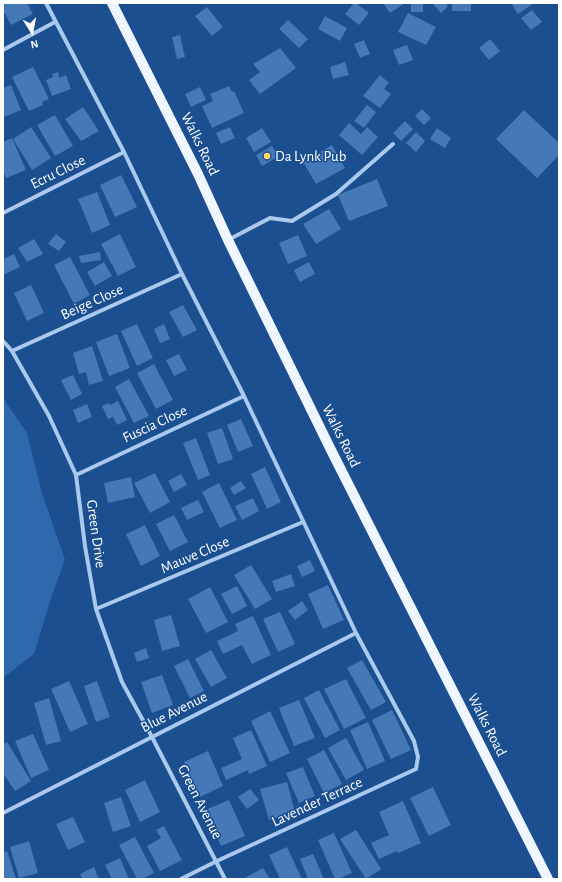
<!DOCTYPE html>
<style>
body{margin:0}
#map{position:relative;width:562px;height:882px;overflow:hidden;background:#1b4f8f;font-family:"Alegreya Sans",sans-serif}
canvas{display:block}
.frame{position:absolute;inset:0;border:4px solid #fff;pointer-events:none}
.north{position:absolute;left:12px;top:12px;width:40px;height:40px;-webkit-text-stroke:3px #1b4f8f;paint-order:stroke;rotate:169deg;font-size:11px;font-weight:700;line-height:16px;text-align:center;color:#fff}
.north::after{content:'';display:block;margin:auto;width:14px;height:18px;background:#fff;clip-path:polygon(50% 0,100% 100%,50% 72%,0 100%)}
</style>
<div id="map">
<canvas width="562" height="882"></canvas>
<div class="frame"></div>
<div class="north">N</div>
</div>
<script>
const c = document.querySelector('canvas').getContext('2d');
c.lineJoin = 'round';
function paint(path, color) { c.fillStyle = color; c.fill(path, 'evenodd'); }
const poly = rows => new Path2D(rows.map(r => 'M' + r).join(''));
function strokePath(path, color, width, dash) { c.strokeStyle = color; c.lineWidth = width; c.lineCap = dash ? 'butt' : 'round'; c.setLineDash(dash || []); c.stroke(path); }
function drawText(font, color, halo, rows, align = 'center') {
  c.font = font + ' "Alegreya Sans",sans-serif'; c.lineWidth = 3; c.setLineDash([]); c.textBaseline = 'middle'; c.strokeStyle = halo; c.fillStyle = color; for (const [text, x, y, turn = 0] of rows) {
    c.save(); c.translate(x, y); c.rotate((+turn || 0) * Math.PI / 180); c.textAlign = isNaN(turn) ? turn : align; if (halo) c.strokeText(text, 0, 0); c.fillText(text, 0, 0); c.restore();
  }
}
const green = poly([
 [3,398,27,433,42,493,65,560,52,595,34,654,3,678]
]);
const building = poly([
 [3,3,27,3,33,14,11,25,3,10],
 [354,3,356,3,369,13,359,25,345,14],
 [383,3,405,3,390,13],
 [411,3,423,3,423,12,411,12],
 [432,3,446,3,448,6,441,13],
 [452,3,471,3,471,11,452,11],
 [515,3,534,3,518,14,512,5],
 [207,7,223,27,212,36,195,16],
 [532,10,542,22,531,30,521,18],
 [408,13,436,27,426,45,398,32],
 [325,16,347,28,340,41,318,29],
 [288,20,308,39,299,48,279,29],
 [180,35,185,57,177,59,172,37],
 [490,39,500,51,489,60,479,48],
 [364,40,370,54,360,58,354,44],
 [407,45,413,60,399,65,393,50],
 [280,48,296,68,260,94,249,80,260,72,253,64],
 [345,62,349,75,333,79,330,67],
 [33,67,49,99,42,102,43,105,29,111,12,77],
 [58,72,59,78,66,75,71,89,52,96,46,80,53,77,52,74],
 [380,75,389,83,384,89,391,94,380,108,363,96],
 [11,85,21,110,4,117,3,88],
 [229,86,232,92,234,91,244,113,212,128,202,106,213,101,210,94],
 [200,87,206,100,191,107,185,94],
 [367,105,376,112,364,128,354,121],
 [83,107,99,131,81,141,65,119],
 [422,109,431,118,424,125,415,116],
 [524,110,559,143,559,155,537,178,496,139],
 [55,115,73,146,55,156,37,125],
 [405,121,413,129,401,141,393,133],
 [349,123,361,134,367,127,378,137,362,155,339,135],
 [31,127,51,158,32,170,13,139],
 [230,127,235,138,221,144,216,133],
 [262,128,271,142,254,152,246,138],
 [437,128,451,138,445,148,430,139],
 [416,132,425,141,416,152,406,143],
 [12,138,26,170,6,178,3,170,3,142],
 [332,145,345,168,316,184,303,162],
 [272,146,279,156,262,166,256,155],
 [121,175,137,207,115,217,100,185],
 [377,179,388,206,349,221,338,195],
 [97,192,110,225,92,233,78,199],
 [329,209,341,229,316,244,303,224],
 [56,234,66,242,59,251,48,244],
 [120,234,136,267,118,276,101,244],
 [298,235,307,256,288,264,279,243],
 [34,239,43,254,27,262,18,248],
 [100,252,101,260,81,263,79,256],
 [14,254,20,267,3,275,3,259],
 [70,257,90,295,74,304,54,265],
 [104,262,112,276,95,286,87,272],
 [309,262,315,274,300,282,294,270],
 [31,285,44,313,27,321,14,293],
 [183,305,197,330,183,337,169,312],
 [137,324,153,358,137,366,121,331],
 [164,324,170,339,160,343,154,329],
 [117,334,130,368,109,376,96,342],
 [92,346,103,381,89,385,86,372,79,374,73,353],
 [179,354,187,370,174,376,166,360],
 [154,364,173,400,156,409,137,373],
 [73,375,82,394,71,400,61,380],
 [129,379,149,416,134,423,115,387],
 [118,401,127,420,117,425,113,417,108,419,102,406,109,403,110,405],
 [87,404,92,417,78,423,73,410],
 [241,419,253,446,238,452,227,425],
 [222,428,233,459,218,464,207,433],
 [196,438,210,475,198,480,183,443],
 [265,467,281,502,267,509,251,474],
 [155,473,170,502,150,513,134,483],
 [181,474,187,485,174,492,168,481],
 [131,477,135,497,108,503,104,483],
 [241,481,246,488,234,495,230,488],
 [219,483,237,520,220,528,202,492],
 [253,498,259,511,242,520,235,506],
 [198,500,204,512,187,520,181,508],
 [174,515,188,542,170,551,156,524],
 [145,525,160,556,141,566,126,534],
 [310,560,315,571,302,577,297,566],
 [251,565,272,599,255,609,234,575],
 [291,574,295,586,276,592,272,581],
 [328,585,344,620,323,629,308,594],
 [237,586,247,606,232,614,221,594],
 [210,587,228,622,206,633,188,599],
 [302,601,308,610,295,620,288,611],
 [280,612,295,644,278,652,263,619],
 [171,615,180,646,162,651,154,620],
 [253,616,271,655,252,664,242,645,223,654,217,641,238,631,235,624],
 [146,648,149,658,137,662,134,653],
 [211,650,227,678,211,687,195,659],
 [188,659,204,691,190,698,174,666],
 [362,660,386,702,371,710,347,668],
 [162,675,173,705,152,713,141,682],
 [346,679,366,718,344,729,324,689],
 [69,681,88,724,70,732,51,689],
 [97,681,110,717,96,722,84,686],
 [319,690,340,730,325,738,304,698],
 [49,698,61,741,46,745,34,703],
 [299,700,315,738,294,746,279,708],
 [392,710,411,750,391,759,372,720],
 [270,711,290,753,270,762,251,721],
 [368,722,385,761,367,769,350,730],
 [251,730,267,766,249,774,248,770,226,780,221,768,242,759,233,738],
 [33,734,49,770,31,778,15,741],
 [346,738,364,770,346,780,328,748],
 [7,742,31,781,15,791,3,773,3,744],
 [324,750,342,784,324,793,307,759],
 [208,751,223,786,200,797,184,762],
 [303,767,315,796,299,803,286,773],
 [145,780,160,812,140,822,125,790],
 [287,782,295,812,269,820,260,789],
 [433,787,451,825,429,836,410,798],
 [250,789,259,800,247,809,238,797],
 [121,797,131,826,113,832,104,803],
 [229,800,245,836,221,846,205,810],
 [403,801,421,843,398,853,397,851,379,859,371,843,389,835,379,812],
 [73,817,85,842,68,850,56,824],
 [164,826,182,860,160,871,147,846,161,838,156,830],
 [356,830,381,869,366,879,340,839],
 [334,833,352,873,338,879,335,879,318,840],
 [135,837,154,873,142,879,137,879,119,845],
 [29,841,38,873,19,878,10,847],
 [287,847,302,879,280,879,269,855],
 [7,851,16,879,3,879,3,852],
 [313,854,324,879,308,879,300,859],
 [120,858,129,879,112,879,105,865],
 [94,867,99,879,83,879,80,874],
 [263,868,270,879,243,879]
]);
const minor = poly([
 [46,3,124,152,182,274,244,396,356,633,414,741,418,757,416,769,217,861,181,879],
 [3,50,55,22],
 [3,213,124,152],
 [228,240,270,218,292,221,336,194,393,144],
 [3,341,12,351,49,416,76,475,85,546,96,609,122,682,152,737,225,879],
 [12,351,182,274],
 [76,475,244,396],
 [96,609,303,522],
 [3,813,356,633]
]);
const primary = poly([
 [112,3,198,174,228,240,331,450,548,879]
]);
const markers = [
 [267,156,4,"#ffd166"]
];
const streetNames = [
 ["Walks Road",200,144,64],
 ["Ecru Close",58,172,-26],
 ["Beige Close",92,302,-24],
 ["Fuscia Close",155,424,-25],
 ["Walks Road",341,436,64],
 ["Green Drive",96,534,82],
 ["Mauve Close",195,555,-23],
 ["Blue Avenue",174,712,-27],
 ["Walks Road",487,725,63],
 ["Green Avenue",200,802,63],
 ["Lavender Terrace",317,802,-25]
];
const poiNames = [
 ["Da Lynk Pub",275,156]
];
paint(green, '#2e69ad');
paint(building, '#4478b7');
strokePath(minor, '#a9c9ee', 4);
strokePath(primary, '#f0f6ff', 10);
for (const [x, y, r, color] of markers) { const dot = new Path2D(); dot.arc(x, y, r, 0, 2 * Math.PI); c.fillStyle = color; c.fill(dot); strokePath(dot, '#1b4f8f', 1.5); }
drawText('15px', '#fff', '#1b4f8f', streetNames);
drawText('15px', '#fff', '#1b4f8f', poiNames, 'left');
</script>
